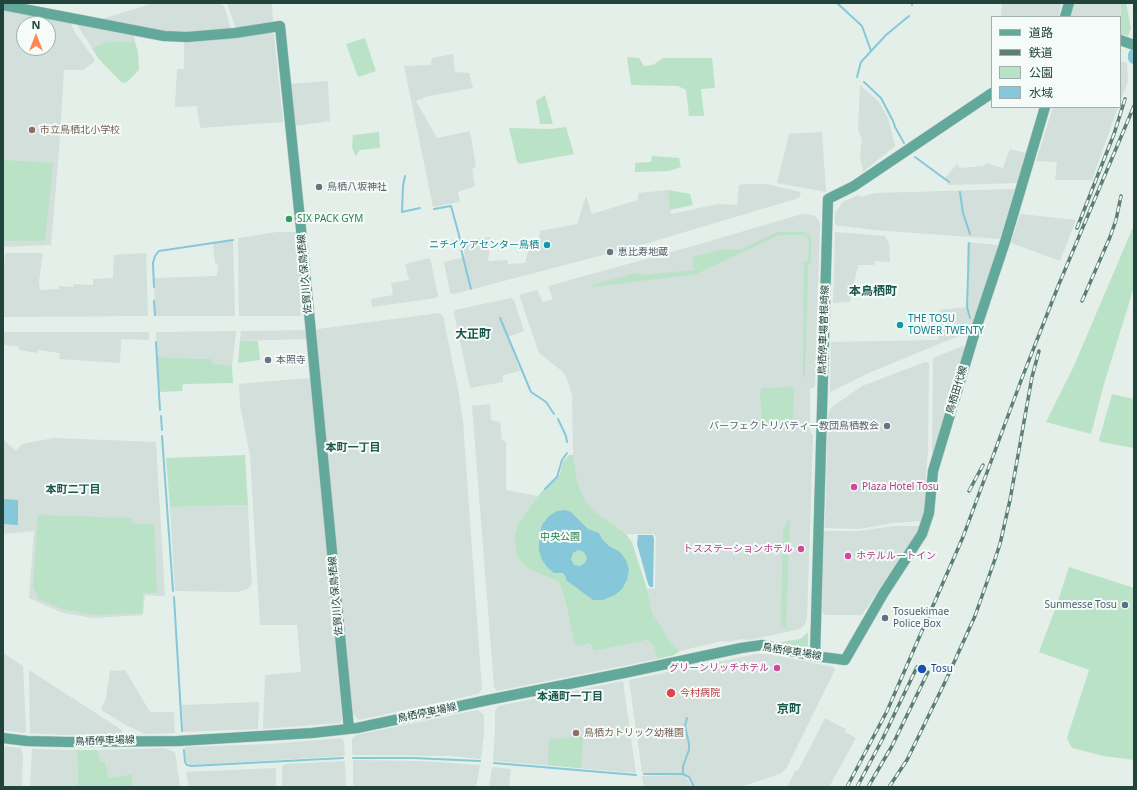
<!DOCTYPE html>
<meta charset="utf-8">
<style>
body{margin:0}
#map{position:relative;width:1137px;height:790px;overflow:hidden;background:#e4efea;font-family:"Noto Sans","Noto Sans JP",sans-serif}
canvas{display:block}
.frame{position:absolute;inset:0;border:4px solid #21433c;pointer-events:none}
.legend{position:absolute;left:991px;top:16px;width:130px;height:92px;box-sizing:border-box;background:#f5fbf8;border:1px solid #a0b1ad;margin:0;padding:5px 7px;list-style:none;font-size:12px;color:#21433c}
.legend li{display:flex;align-items:center;gap:8px;height:20px}
.legend b{width:20px;border:1px solid #a0b1ad}
.north{position:absolute;left:16px;top:16px;width:40px;height:40px;box-sizing:border-box;background:#f5fbf8;border:1px solid #a0b1ad;border-radius:50%;rotate:0deg;font-size:11px;font-weight:700;line-height:16px;text-align:center;color:#21433c}
.north::after{content:'';display:block;margin:auto;width:14px;height:18px;background:#ff8652;clip-path:polygon(50% 0,100% 100%,50% 72%,0 100%)}
</style>
<div id="map">
<canvas width="1137" height="790"></canvas>
<div class="frame"></div>
<ul class="legend">
<li><b style="height:5px;background:#63a99b"></b>道路</li>
<li><b style="height:5px;background:#5b7e77"></b>鉄道</li>
<li><b style="height:11px;background:#bae2c7"></b>公園</li>
<li><b style="height:11px;background:#86c8d9"></b>水域</li>
</ul>
<div class="north">N</div>
</div>
<script>
const c = document.querySelector('canvas').getContext('2d');
c.lineJoin = 'round';
function paint(path, color) { c.fillStyle = color; c.fill(path, 'evenodd'); }
const poly = rows => new Path2D(rows.map(r => 'M' + r).join(''));
function strokePath(path, color, width, dash) { c.strokeStyle = color; c.lineWidth = width; c.lineCap = dash ? 'butt' : 'round'; c.setLineDash(dash || []); c.stroke(path); }
function drawText(font, color, halo, rows, align = 'center') {
  c.font = font + ' "Noto Sans","Noto Sans JP",sans-serif'; c.lineWidth = 4; c.setLineDash([]); c.textBaseline = 'middle'; c.strokeStyle = halo; c.fillStyle = color; for (const [text, x, y, turn = 0] of rows) {
    c.save(); c.translate(x, y); c.rotate((+turn || 0) * Math.PI / 180); c.textAlign = isNaN(turn) ? turn : align; if (halo) c.strokeText(text, 0, 0); c.fillText(text, 0, 0); c.restore();
  }
}
const built = poly([
 [154,3,219,3,224,6,231,29,183,34,103,22,102,19],
 [227,3,272,3,273,21,271,23,238,28,235,26],
 [1002,3,1051,3,1061,4,1059,17,1001,17],
 [1073,3,1121,3,1120,17,1070,17],
 [3,9,71,23,74,31,94,59,94,62,83,70,64,70,59,151,51,245,3,247],
 [24,24,48,24,48,48,24,48],
 [77,23,134,35,135,42,106,42,92,48,78,26],
 [267,31,274,35,283,122,200,128,197,106,175,107,177,69,184,69,184,41],
 [453,54,455,72,469,73,473,88,428,96,416,101,437,138,470,131,476,167,472,169,475,186,458,192,460,202,433,207,404,66,431,65,432,58],
 [1120,61,1127,63,1128,81,1120,102],
 [328,81,330,121,294,126,289,84],
 [860,85,878,101,888,118,895,146,863,172,860,156,862,140,858,129],
 [1053,107,1118,107,1092,180,1055,180,1057,162,1036,161],
 [822,132,826,192,777,183,789,134],
 [1010,149,1026,153,1017,183,949,185,945,178,957,164,960,168,984,166,986,163,1003,168],
 [747,184,766,184,801,192,799,198,641,245,454,294,450,293,444,262,465,257,463,241,491,237,488,261,507,260,508,264,525,263,528,252,538,243,540,231,577,224,586,196,592,214,638,200,638,193,668,190,671,214,718,204,737,205,739,185],
 [1015,189,1000,239,874,230,835,225,835,213,843,202,858,195,861,197,875,193],
 [802,214,813,215,818,219,820,224,815,386,813,388,810,388,810,431,813,436,807,618,805,624,800,629,750,640,741,639,728,642,722,641,680,651,670,641,653,614,647,589,655,588,656,537,654,534,626,534,594,511,584,498,578,484,573,455,572,395,566,377,563,372,539,353,519,295,537,290,543,302,553,299,548,286,693,246],
 [1020,214,1076,220,1060,261,1011,243],
 [277,232,297,232,299,244,304,312,299,316,239,316,238,238],
 [835,232,885,236,889,244,890,262,875,261,874,265,858,265,850,302,833,303],
 [233,241,235,316,155,316,154,278,217,276,218,264,215,263,213,243],
 [967,242,998,245,973,330,869,373,830,392,831,342,938,340,940,310,967,307],
 [5,253,43,253,39,281,40,290,59,289,59,286,73,287,74,284,93,285,93,279,113,278,114,255,146,253,148,316,3,317,3,273],
 [430,258,438,296,436,298,372,307,371,299,393,295,391,283,409,280,405,264],
 [511,298,514,300,524,331,508,337,520,371,503,375,503,382,470,388,454,313,455,310],
 [439,313,443,316,458,389,463,422,482,689,478,694,359,720,353,714,351,696,348,695,315,332,318,329],
 [306,330,307,339,240,341,241,331],
 [236,331,232,366,212,363,212,359,157,357,156,332],
 [3,332,149,332,149,340,121,339,120,363,59,359,60,353,38,350,37,353,19,350,18,346,3,345],
 [963,346,965,348,934,454,932,453,933,358],
 [925,362,929,363,928,451,926,474,926,507,923,521,893,523,859,529,825,528,828,414,832,407,862,386],
 [310,378,323,498,342,720,340,723,263,729,265,675,301,672,297,625,260,625,250,455,240,405,239,384],
 [490,404,491,420,500,422,502,440,506,442,506,490,538,496,519,522,533,571,555,580,560,584,568,611,590,643,592,651,648,640,654,647,657,659,497,691,494,687,472,406],
 [54,438,156,442,165,596,145,595,143,615,93,618,63,613,29,598,34,531,3,534,3,439,16,451,22,444],
 [248,505,250,556,252,584,248,589,238,592,175,591,170,507],
 [894,526,919,526,920,528,862,615,825,615,822,612,824,531,859,531],
 [3,653,23,666,26,731,24,733,3,730],
 [756,654,769,654,818,664,833,667,835,670,786,769,780,774,740,787,695,787,690,777,684,773,642,773,629,680],
 [29,670,122,730,122,734,62,735,30,733],
 [125,670,150,712,174,712,175,733,145,734,128,726,101,710,106,698,110,671],
 [623,681,636,773,493,761,495,733,495,711,498,706],
 [259,702,258,729,183,732,182,705],
 [477,710,484,714,484,735,481,759,450,756,352,755,352,739,356,735],
 [825,718,846,729,845,732,856,738,829,787,787,787,795,771,798,771],
 [342,738,344,741,345,756,191,765,186,761,185,747,270,744],
 [3,746,21,748,23,756,22,787,3,787],
 [164,748,175,752,180,787,129,787,133,786,132,774,109,778,105,762,101,763,97,750],
 [32,749,77,750,78,787,30,787],
 [353,760,420,761,480,765,476,787,353,787],
 [345,761,346,787,282,787,282,767,285,764],
 [492,767,511,769,509,787,489,787],
 [276,768,276,787,189,787,186,772],
 [684,775,688,780,692,787,644,787,642,776]
]);
const green = poly([
 [1121,3,1126,3,1131,28,1128,36,1120,34],
 [365,38,376,71,358,77,346,44],
 [106,42,135,42,138,52,139,70,126,83,121,82,98,58,92,48],
 [627,57,639,58,644,66,653,65,663,58,712,58,715,88,701,89,704,116,689,116,686,90,678,86,631,85],
 [545,95,553,124,540,124,536,101],
 [566,127,574,154,520,164,517,162,509,128,551,129],
 [379,132,380,148,360,150,356,156,352,148,353,135],
 [652,156,679,158,681,167,669,171,635,172,635,163,651,162],
 [3,160,53,163,45,241,3,241],
 [668,190,690,194,693,205,670,210],
 [1134,225,1134,287,1104,384,1091,434,1046,422,1073,368],
 [777,232,803,232,811,237,811,264,808,264,805,377,803,377,804,261,808,261,809,240,804,235,779,235,696,274,592,287,591,285,637,273,645,275,694,270,693,257,721,250,742,249],
 [240,341,258,341,260,360,238,363],
 [157,357,212,359,212,363,232,366,233,383,183,384,182,391,160,392],
 [790,387,794,391,793,418,791,421,767,428,763,426,760,393,762,388],
 [1112,394,1134,399,1134,448,1101,442,1099,440],
 [245,455,248,505,170,507,166,458],
 [569,455,573,455,578,484,584,498,594,511,626,534,632,542,647,589,653,614,670,641,680,651,674,655,657,659,654,647,648,640,593,651,590,643,575,646,568,611,560,584,555,580,533,571,522,563,517,556,515,537,519,522,541,492,560,474,563,462],
 [38,515,132,518,132,523,154,525,157,593,143,593,142,613,95,615,60,608,38,599,33,586],
 [790,518,786,623,788,632,781,623,783,529],
 [1069,567,1134,588,1134,760,1104,756,1072,748,1067,738,1089,670,1039,652,1057,604],
 [807,633,808,633,808,646,805,648,781,644,781,642,800,639],
 [583,736,581,768,548,765,549,740],
 [77,750,97,750,101,762,105,762,109,778,132,774,133,786,78,787]
]);
const water = poly([
 [3,499,18,500,18,525,3,524],
 [565,510,571,512,588,529,599,533,602,539,609,546,620,552,626,560,629,569,627,580,622,589,615,595,603,600,593,600,566,580,566,577,563,573,554,573,547,567,542,560,539,551,539,537,542,525,549,516,557,511],
 [578,550,584,552,587,558,585,563,580,566,574,565,571,559,573,553],
 [638,535,653,535,654,539,653,587,650,587,648,584,637,544]
]);
const stream = poly([
 [837,3,862,26,871,51],
 [912,3,912,5],
 [857,77,861,62,886,35,909,16],
 [864,82,881,98,893,121,895,127,904,143],
 [915,157,949,182],
 [405,176,403,186,402,212,420,208],
 [960,192,963,213,970,234],
 [434,209,451,206,459,235,462,253,471,289],
 [969,243,967,307,970,318],
 [154,287,153,263,155,256,159,251,233,240],
 [154,301,155,315],
 [500,318,531,392,546,402,554,414],
 [156,342,160,410],
 [161,416,162,430],
 [558,419,566,436,567,442],
 [162,436,173,591],
 [545,489,557,477,562,460,567,453],
 [174,597,182,731],
 [184,750,185,762,187,765,191,766,343,758],
 [353,758,413,758,480,761],
 [494,763,636,775],
 [644,774,683,774,689,777,694,787],
 [683,774,683,766,689,750,689,744,685,726,687,718]
]);
const river = poly([
 [1134,55,1134,58]
]);
const major = poly([
 [3,5,164,36,187,37,235,33,280,26,301,229,349,729],
 [1065,17,1069,3],
 [1120,40,1134,45],
 [815,656,828,199,854,186,992,93],
 [3,738,27,741,68,742,178,741,312,733,357,728,488,700,624,673,741,648,762,645,815,656,845,660,883,594,922,534,929,513,933,471,974,335,1005,242,1045,107]
]);
const rail = poly([
 [1077,228,1114,134,1125,99],
 [1082,301,1110,237,1116,220,1121,196],
 [969,491,983,465],
 [847,787,887,711,963,537,1022,378,1059,284,1134,106],
 [857,787,882,740,917,667],
 [868,787,892,746,928,672],
 [889,787,907,760,946,680,975,616,994,562,1000,544,1010,500,1032,377,1039,351]
]);
const markers = [
 [32,130,4,"#8d6e63"],
 [319,187,4,"#6b7280"],
 [289,219,4,"#2e9e5b"],
 [547,245,4,"#0f9aa8"],
 [610,252,4,"#6b7280"],
 [900,325,4,"#0f9aa8"],
 [268,360,4,"#6b7280"],
 [887,426,4,"#6b7280"],
 [854,487,4,"#d1479c"],
 [801,549,4,"#d1479c"],
 [848,556,4,"#d1479c"],
 [1125,605,4,"#5c6f8a"],
 [885,618,4,"#5c6f8a"],
 [777,668,4,"#d1479c"],
 [922,669,5,"#1a4fb4"],
 [671,693,5,"#e0444e"],
 [576,733,4,"#8d6e63"]
];
const educationNames = [
 ["市立鳥栖北小学校",40,130],
 ["鳥栖カトリック幼稚園",584,733]
];
const worshipNames = [
 ["鳥栖八坂神社",327,187],
 ["恵比寿地蔵",618,252],
 ["本照寺",276,360],
 ["パーフェクトリバティー教団鳥栖教会",879,426,"right"]
];
const leisureNames = [
 ["SIX PACK GYM",297,219]
];
const cultureNames = [
 ["ニチイケアセンター鳥栖",539,245],
 ["THE TOSU",908,319,"left"],
 ["TOWER TWENTY",908,331,"left"]
];
const streetNames = [
 ["佐賀川久保鳥栖線",305,274,-95],
 ["鳥栖停車場曽根崎線",824,330,-88],
 ["鳥栖田代線",957,390,-73],
 ["佐賀川久保鳥栖線",336,596,-95],
 ["鳥栖停車場線",792,652,9],
 ["鳥栖停車場線",427,713,-12],
 ["鳥栖停車場線",105,741,-2]
];
const hotelNames = [
 ["Plaza Hotel Tosu",862,487],
 ["トスステーションホテル",793,549,"right"],
 ["ホテルルートイン",856,556],
 ["グリーンリッチホテル",769,668,"right"]
];
const parkNames = [
 ["中央公園",560,537]
];
const serviceNames = [
 ["Sunmesse Tosu",1117,605],
 ["Tosuekimae",893,612,"left"],
 ["Police Box",893,624,"left"]
];
const transitNames = [
 ["Tosu",931,669]
];
const healthNames = [
 ["今村病院",680,693]
];
const neighbourhoodNames = [
 ["本町一丁目",353,448],
 ["本町二丁目",73,490],
 ["本通町一丁目",570,697]
];
const quarterNames = [
 ["本鳥栖町",873,292],
 ["大正町",473,335],
 ["京町",789,710]
];
paint(built, '#d2dfda');
paint(green, '#bae2c7');
paint(water, '#86c8d9');
strokePath(stream, '#86c8d9', 2);
strokePath(river, '#86c8d9', 12);
strokePath(major, '#c1cac8', 11);
strokePath(major, '#63a99b', 10);
strokePath(rail, '#5b7e77', 3.5);
strokePath(rail, '#f5fbf8', 2, [6]);
for (const [x, y, r, color] of markers) { const dot = new Path2D(); dot.arc(x, y, r, 0, 2 * Math.PI); c.fillStyle = color; c.fill(dot); strokePath(dot, '#f5fbf8', 1.5); }
drawText('10px', '#785e54', '#f5fbf8', educationNames, 'left');
drawText('10px', '#5b616d', '#f5fbf8', worshipNames, 'left');
drawText('10px', '#27864d', '#f5fbf8', leisureNames, 'left');
drawText('10px', '#0d838f', '#f5fbf8', cultureNames, 'right');
drawText('10px', '#21433c', '#f5fbf8', streetNames);
drawText('10px', '#b23c85', '#f5fbf8', hotelNames, 'left');
drawText('10px', '#267f4d', '#f5fbf8', parkNames);
drawText('10px', '#4e5e75', '#f5fbf8', serviceNames, 'right');
drawText('10px', '#164399', '#f5fbf8', transitNames, 'left');
drawText('10px', '#be3a42', '#f5fbf8', healthNames, 'left');
drawText('bold 11px', '#1a584c', '#f5fbf8', neighbourhoodNames);
drawText('bold 12px', '#1a584c', '#f5fbf8', quarterNames);
</script>
